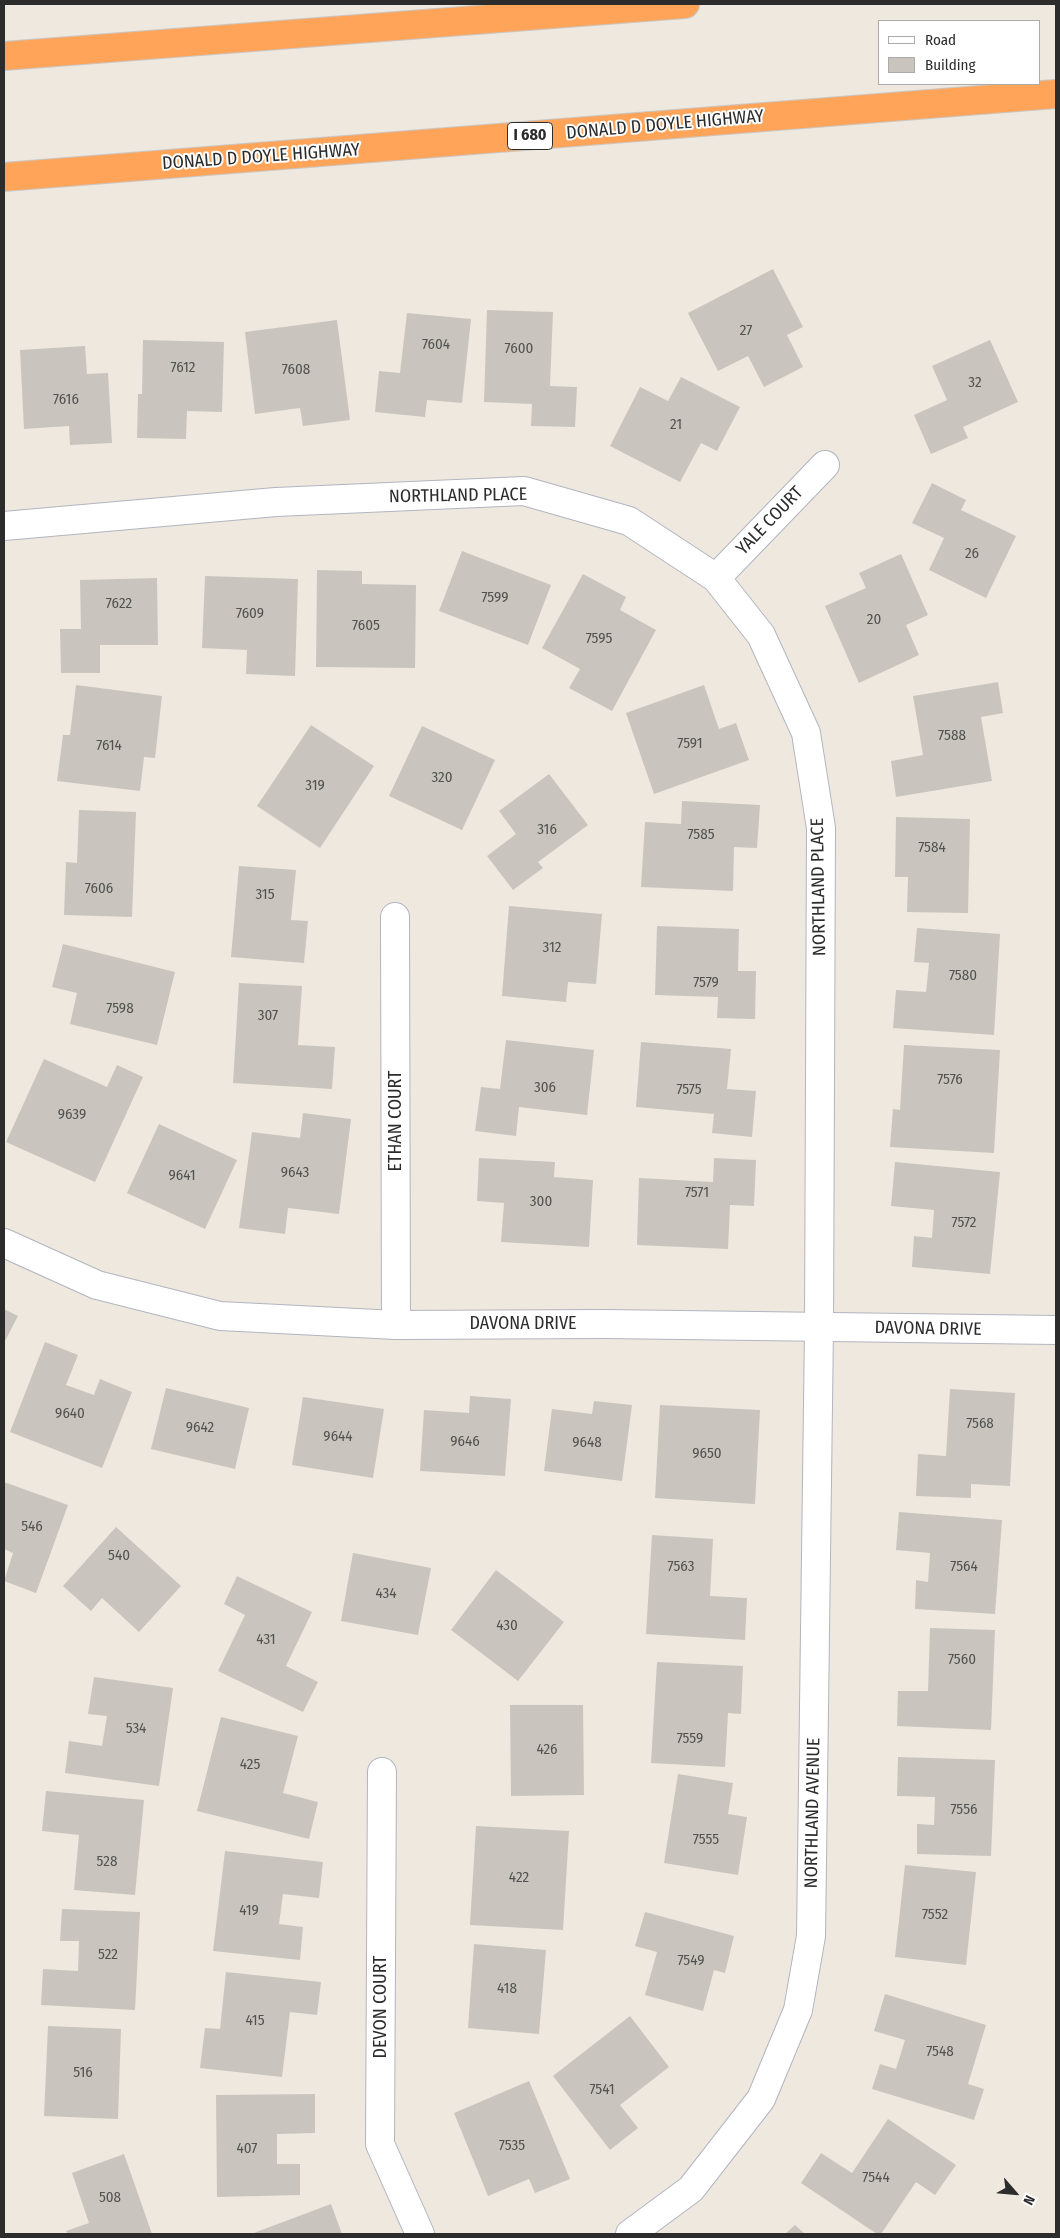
<!DOCTYPE html>
<style>
body{margin:0}
#map{position:relative;width:1060px;height:2238px;overflow:hidden;background:#eee8df;font-family:"Fira Sans Condensed",sans-serif}
canvas{display:block}
.frame{position:absolute;inset:0;border:5px solid #2c2c2c;pointer-events:none}
.legend{position:absolute;left:878px;top:20px;width:162px;height:65px;box-sizing:border-box;background:#fff;border:1px solid #ababab;margin:0;padding:6px 9px;list-style:none;font-size:15px;color:#2c2c2c}
.legend li{display:flex;align-items:center;gap:10px;height:25px}
.legend b{width:25px;border:1px solid #ababab}
.north{position:absolute;left:990px;top:2168px;width:50px;height:50px;-webkit-text-stroke:4px #fff;paint-order:stroke;rotate:117deg;font-size:14px;font-weight:700;line-height:20px;text-align:center;color:#2c2c2c}
.north::after{content:'';display:block;margin:auto;width:18px;height:22px;background:#2c2c2c;clip-path:polygon(50% 0,100% 100%,50% 72%,0 100%)}
</style>
<div id="map">
<canvas width="1060" height="2238"></canvas>
<div class="frame"></div>
<ul class="legend">
<li><b style="height:6px;background:#fff"></b>Road</li>
<li><b style="height:14px;background:#c9c5be"></b>Building</li>
</ul>
<div class="north">N</div>
</div>
<script>
const c = document.querySelector('canvas').getContext('2d');
c.lineJoin = 'round';
function paint(path, color) { c.fillStyle = color; c.fill(path, 'evenodd'); }
const poly = rows => new Path2D(rows.map(r => 'M' + r).join(''));
function strokePath(path, color, width, dash) { c.strokeStyle = color; c.lineWidth = width; c.lineCap = dash ? 'butt' : 'round'; c.setLineDash(dash || []); c.stroke(path); }
function drawText(font, color, halo, rows, align = 'center') {
  c.font = font + ' "Fira Sans Condensed",sans-serif'; c.lineWidth = 4; c.setLineDash([]); c.textBaseline = 'middle'; c.strokeStyle = halo; c.fillStyle = color; for (const [text, x, y, turn = 0] of rows) {
    c.save(); c.translate(x, y); c.rotate((+turn || 0) * Math.PI / 180); c.textAlign = isNaN(turn) ? turn : align; if (halo) c.strokeText(text, 0, 0); c.fillText(text, 0, 0); c.restore();
  }
}
const building = poly([
 [773,269,803,327,787,335,803,367,764,387,748,356,718,371,688,313],
 [487,310,553,312,550,386,577,387,575,427,531,426,532,404,484,402],
 [407,313,471,319,462,403,427,400,425,417,375,412,379,371,400,373],
 [337,320,350,420,303,426,300,408,255,414,245,332],
 [143,340,224,342,222,412,187,411,186,439,137,438,138,394,142,394],
 [990,340,1018,402,963,427,968,438,931,454,914,415,947,400,932,366],
 [85,346,87,374,108,373,112,443,70,445,69,426,24,429,20,350],
 [681,377,740,407,717,451,701,443,680,482,610,446,640,387,668,401],
 [932,483,966,500,961,510,1016,536,986,598,929,570,944,538,912,523],
 [462,551,551,585,528,645,439,611],
 [901,554,928,615,906,625,919,655,859,683,825,606,866,588,859,573],
 [317,570,362,571,362,584,416,585,415,668,316,667],
 [583,574,626,597,620,610,656,630,612,711,569,688,580,669,542,648],
 [205,576,298,579,295,676,246,674,247,650,202,648],
 [157,578,158,645,100,645,100,673,61,673,60,629,81,629,80,580],
 [998,682,1003,713,981,717,992,781,896,797,891,761,923,755,913,696],
 [76,685,162,696,155,758,144,757,140,791,57,781,63,735,70,735],
 [704,685,719,729,736,723,749,760,654,794,626,713],
 [311,725,374,766,320,848,257,806],
 [422,726,495,760,462,830,389,796],
 [549,774,588,825,538,862,543,868,513,890,487,856,516,834,499,811],
 [682,801,760,805,757,848,734,847,733,891,641,887,645,822,681,824],
 [79,810,136,812,132,917,64,915,66,862,77,863],
 [896,817,970,819,968,913,907,912,908,877,895,877],
 [239,866,296,870,291,920,308,921,304,963,231,957],
 [509,906,602,914,596,984,568,982,566,1002,502,996],
 [657,926,739,929,738,971,756,971,755,1019,717,1018,718,997,655,995],
 [917,928,1000,934,994,1035,893,1028,896,990,926,992,929,963,914,962],
 [63,944,175,972,157,1045,70,1024,77,993,52,987],
 [239,983,302,986,298,1045,335,1047,332,1089,233,1083],
 [506,1040,594,1050,587,1115,519,1107,516,1136,475,1131,481,1087,500,1089],
 [641,1042,731,1049,727,1089,756,1091,752,1137,712,1133,714,1114,636,1107],
 [904,1045,1000,1050,994,1153,890,1147,893,1109,900,1110],
 [44,1059,107,1087,117,1065,143,1077,95,1182,6,1142],
 [303,1113,351,1119,339,1214,288,1208,285,1234,239,1228,252,1132,300,1138],
 [159,1124,237,1160,205,1229,127,1193],
 [479,1158,555,1162,554,1177,593,1180,589,1247,501,1242,504,1203,477,1201],
 [714,1158,756,1160,754,1206,730,1205,728,1249,637,1245,639,1178,713,1182],
 [895,1162,1000,1172,990,1274,912,1267,914,1236,932,1238,934,1210,891,1206],
 [4,1309,18,1316,4,1343],
 [45,1342,78,1355,66,1385,94,1395,100,1379,132,1392,102,1468,10,1432],
 [166,1388,249,1408,235,1469,151,1449],
 [950,1389,1015,1393,1010,1486,971,1484,971,1498,916,1496,918,1454,946,1456],
 [470,1396,511,1399,505,1476,420,1471,424,1410,469,1413],
 [303,1397,384,1409,373,1478,292,1465],
 [594,1401,632,1405,622,1481,544,1471,552,1409,592,1414],
 [660,1405,760,1410,755,1504,655,1498],
 [4,1482,68,1505,36,1593,4,1581,13,1553,4,1549],
 [899,1512,1002,1520,995,1614,915,1609,916,1580,928,1582,930,1553,896,1550],
 [116,1527,181,1586,139,1632,102,1598,91,1611,63,1586],
 [652,1535,713,1539,710,1596,747,1598,745,1640,646,1634],
 [353,1553,431,1568,418,1635,341,1621],
 [496,1570,564,1622,518,1681,451,1630],
 [237,1576,312,1612,286,1666,318,1682,303,1712,218,1671,245,1615,224,1604],
 [930,1628,995,1630,991,1730,897,1726,898,1691,928,1691],
 [657,1662,743,1666,741,1714,728,1713,725,1767,651,1763],
 [94,1677,173,1688,159,1786,65,1773,69,1741,102,1746,107,1716,88,1714],
 [510,1705,583,1705,584,1795,511,1796],
 [221,1717,298,1736,283,1793,318,1802,309,1839,197,1811],
 [898,1757,995,1760,991,1856,917,1854,917,1824,934,1825,935,1797,897,1796],
 [678,1774,733,1783,728,1814,747,1817,738,1875,664,1863],
 [46,1791,144,1800,135,1895,74,1890,79,1835,42,1831],
 [476,1826,569,1831,563,1930,470,1925],
 [225,1851,323,1862,319,1898,283,1894,279,1924,303,1927,300,1960,213,1951],
 [905,1865,976,1872,966,1965,895,1957],
 [62,1909,140,1912,135,2010,41,2005,43,1969,78,1971,79,1941,60,1941],
 [645,1912,734,1936,725,1973,714,1970,703,2011,645,1995,657,1952,635,1946],
 [474,1944,546,1950,539,2034,468,2028],
 [226,1972,321,1982,317,2015,290,2012,282,2077,200,2068,205,2028,220,2029],
 [885,1994,986,2025,968,2084,984,2089,974,2120,872,2089,880,2064,896,2069,905,2040,874,2031],
 [630,2016,669,2067,620,2105,638,2128,610,2150,553,2076],
 [48,2026,121,2029,118,2119,44,2116],
 [529,2081,570,2179,535,2193,529,2179,488,2196,454,2113],
 [315,2094,315,2133,277,2134,277,2164,300,2164,300,2195,217,2197,216,2095],
 [888,2119,956,2165,935,2195,916,2182,881,2234,877,2234,801,2183,821,2153,852,2173],
 [124,2154,152,2234,68,2234,66,2231,89,2223,72,2173],
 [331,2204,342,2234,251,2234],
 [795,2225,805,2234,785,2234]
]);
const street = poly([
 [4,526,276,502,524,491,629,521,716,578,761,635,806,733,821,828,819,1328,811,1936,798,2010,761,2099,691,2189,630,2234],
 [716,578,825,465],
 [395,917,396,1325],
 [382,1772,380,2144,420,2234]
]);
const secondary = poly([
 [4,1243,97,1285,220,1316,396,1325,605,1324,1056,1330]
]);
const highway = poly([
 [4,56,685,4],
 [4,177,1056,94]
]);
const numberNames = [
 ["27",746,331],
 ["7604",436,345],
 ["7600",519,349],
 ["7612",183,368],
 ["7608",296,370],
 ["32",975,383],
 ["7616",66,400],
 ["21",676,425],
 ["26",972,554],
 ["7599",495,598],
 ["7622",119,604],
 ["7609",250,614],
 ["20",874,620],
 ["7605",366,626],
 ["7595",599,639],
 ["7588",952,736],
 ["7591",690,744],
 ["7614",109,746],
 ["320",442,778],
 ["319",315,786],
 ["316",547,830],
 ["7585",701,835],
 ["7584",932,848],
 ["7606",99,889],
 ["315",265,895],
 ["312",552,948],
 ["7580",963,976],
 ["7579",706,983],
 ["7598",120,1009],
 ["307",268,1016],
 ["7576",950,1080],
 ["306",545,1088],
 ["7575",689,1090],
 ["9639",72,1115],
 ["9643",295,1173],
 ["9641",182,1176],
 ["7571",697,1193],
 ["300",541,1202],
 ["7572",964,1223],
 ["9640",70,1414],
 ["7568",980,1424],
 ["9642",200,1428],
 ["9644",338,1437],
 ["9646",465,1442],
 ["9648",587,1443],
 ["9650",707,1454],
 ["546",32,1527],
 ["540",119,1556],
 ["7563",681,1567],
 ["7564",964,1567],
 ["434",386,1594],
 ["430",507,1626],
 ["431",266,1640],
 ["7560",962,1660],
 ["534",136,1729],
 ["7559",690,1739],
 ["426",547,1750],
 ["425",250,1765],
 ["7556",964,1810],
 ["7555",706,1840],
 ["528",107,1862],
 ["422",519,1878],
 ["419",249,1911],
 ["7552",935,1915],
 ["522",108,1955],
 ["7549",691,1961],
 ["418",507,1989],
 ["415",255,2021],
 ["7548",940,2052],
 ["516",83,2073],
 ["7541",602,2090],
 ["7535",512,2146],
 ["407",247,2149],
 ["7544",876,2178],
 ["508",110,2198]
];
const shields = [
 [530,136,45]
];
const shieldNames = [
 ["I 680",530,136]
];
const streetNames = [
 ["DONALD D DOYLE HIGHWAY",665,125,-5],
 ["DONALD D DOYLE HIGHWAY",261,157,-4],
 ["NORTHLAND PLACE",458,496,-1],
 ["YALE COURT",770,521,-46],
 ["NORTHLAND PLACE",819,887,-91],
 ["ETHAN COURT",396,1121,-90],
 ["DAVONA DRIVE",523,1324],
 ["DAVONA DRIVE",928,1329,1],
 ["NORTHLAND AVENUE",813,1813,-89],
 ["DEVON COURT",381,2007,-90]
];
paint(building, '#c9c5be');
strokePath(street, '#b2b5c0', 30);
strokePath(secondary, '#b2b5c0', 30);
strokePath(highway, '#c8c8c8', 30);
strokePath(street, '#fff', 28);
strokePath(secondary, '#fff', 28);
strokePath(highway, '#ffa458', 28);
drawText('15px', '#535250', null, numberNames);
for (const [x, y, w] of shields) { const box = new Path2D(); box.roundRect(x - w / 2, y - 13.5, w, 27, 4); c.fillStyle = '#fff'; c.fill(box); strokePath(box, '#2c2c2c', 1); }
drawText('bold 16px', '#2c2c2c', null, shieldNames);
drawText('18px', '#2c2c2c', '#fff', streetNames);
</script>
